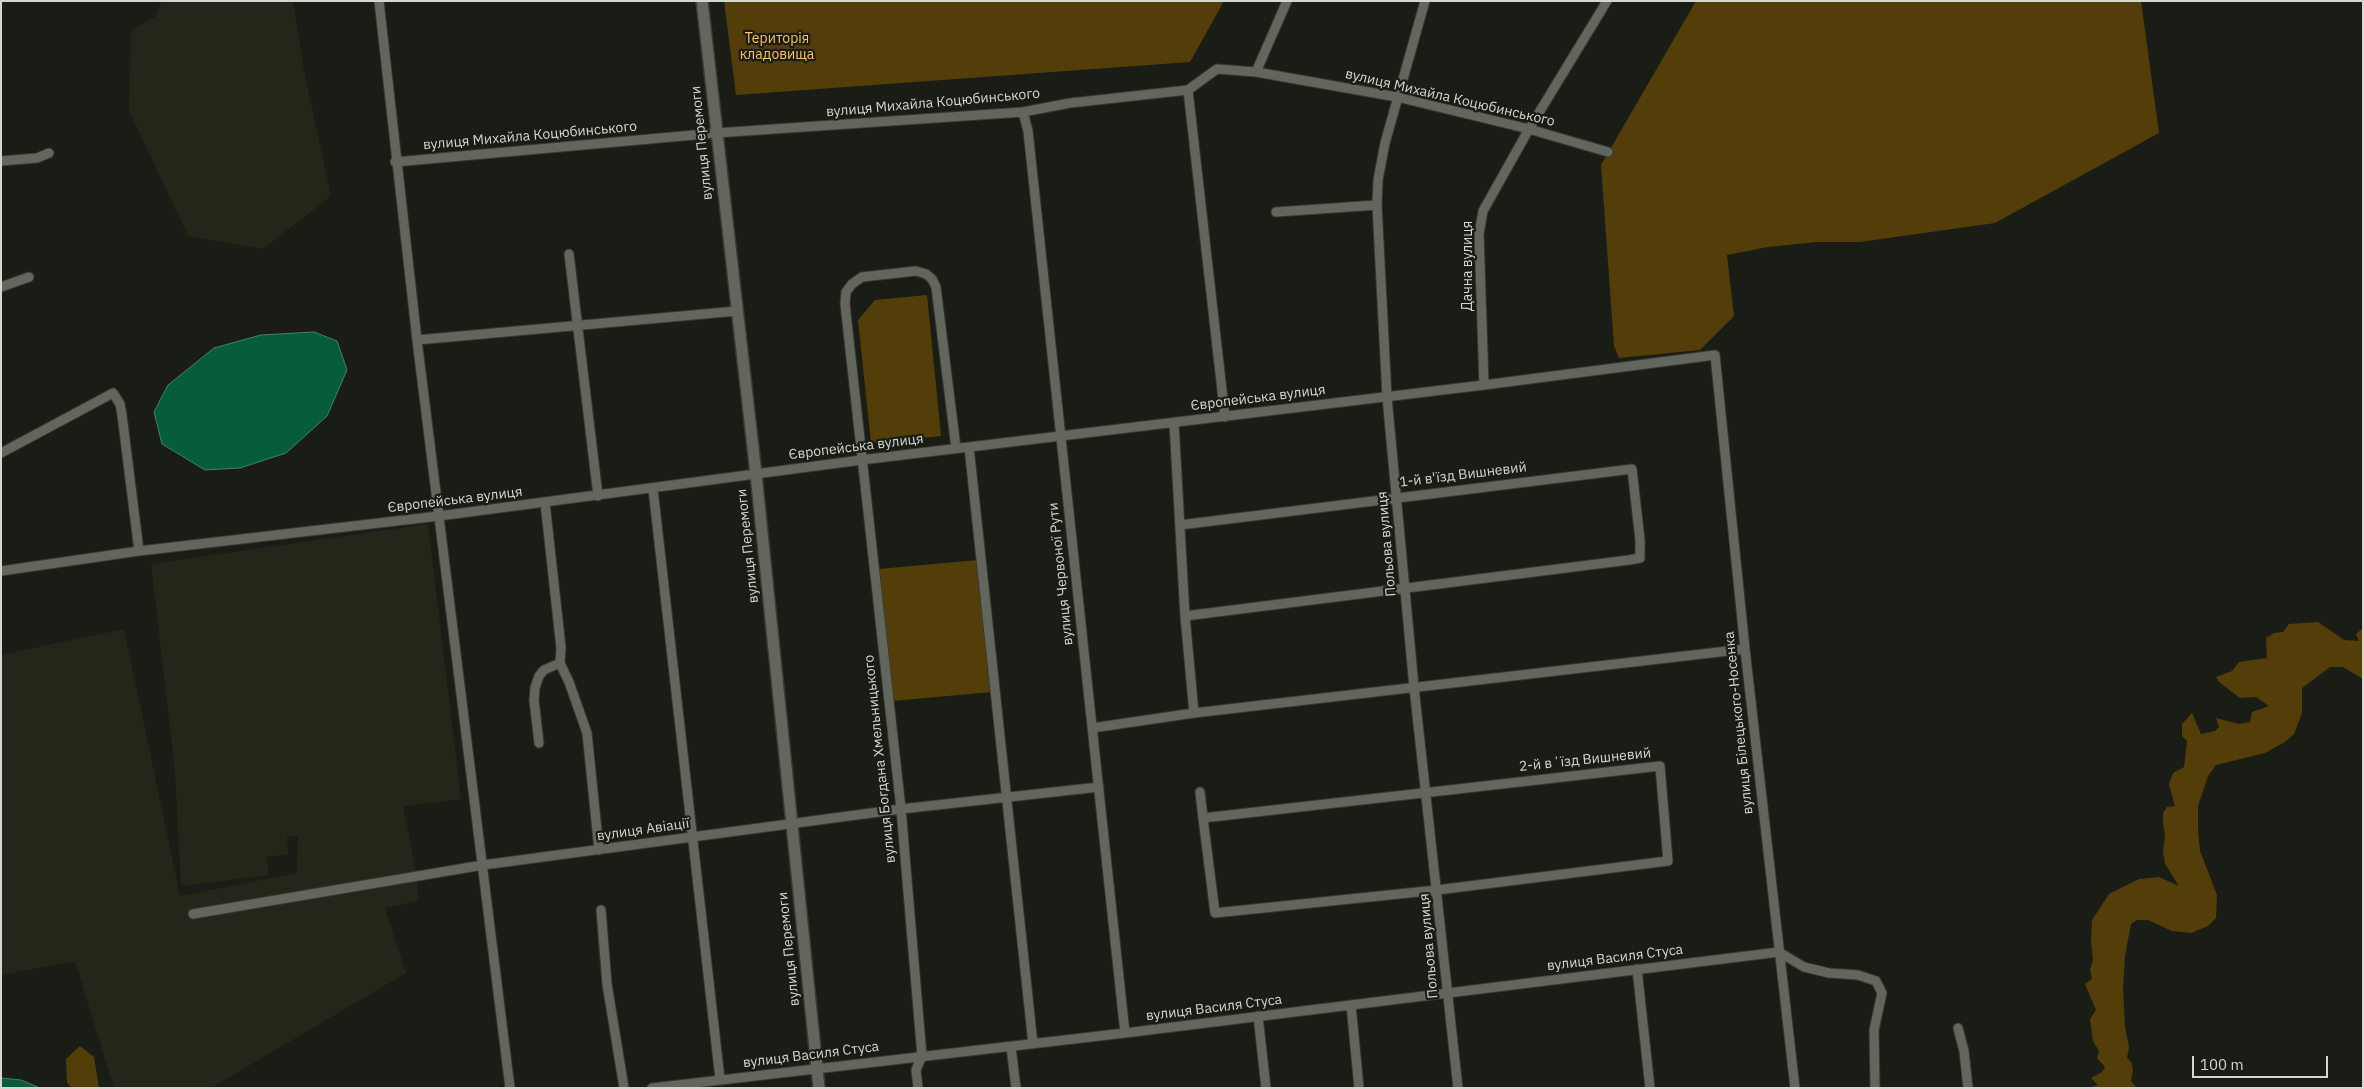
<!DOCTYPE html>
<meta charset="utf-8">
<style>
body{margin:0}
#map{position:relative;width:2364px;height:1089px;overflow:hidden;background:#1a1d15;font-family:"IBM Plex Sans",sans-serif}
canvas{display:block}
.frame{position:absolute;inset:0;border:2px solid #d4d6d1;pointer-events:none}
.scale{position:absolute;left:2192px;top:1056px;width:136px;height:22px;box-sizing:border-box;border:2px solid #d4d6d1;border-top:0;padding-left:6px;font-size:15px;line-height:18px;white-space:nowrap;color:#d4d6d1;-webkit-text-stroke:4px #1a1d15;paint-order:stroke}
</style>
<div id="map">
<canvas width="2364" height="1089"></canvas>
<div class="frame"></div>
<div class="scale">100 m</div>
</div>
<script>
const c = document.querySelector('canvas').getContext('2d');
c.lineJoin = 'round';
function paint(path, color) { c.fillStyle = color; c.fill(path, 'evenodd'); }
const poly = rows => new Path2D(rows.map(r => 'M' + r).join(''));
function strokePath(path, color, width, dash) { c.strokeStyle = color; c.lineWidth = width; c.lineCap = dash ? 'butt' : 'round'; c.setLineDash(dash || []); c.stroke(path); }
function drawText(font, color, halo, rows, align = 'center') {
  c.font = font + ' "IBM Plex Sans",sans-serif'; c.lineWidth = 4.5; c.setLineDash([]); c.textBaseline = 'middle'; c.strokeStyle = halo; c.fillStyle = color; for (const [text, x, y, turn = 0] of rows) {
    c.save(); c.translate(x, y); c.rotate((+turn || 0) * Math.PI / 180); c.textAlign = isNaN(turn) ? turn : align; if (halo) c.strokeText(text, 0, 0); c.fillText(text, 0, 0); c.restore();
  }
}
const built = poly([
 [161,1,293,1,304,71,331,196,263,249,188,236,129,110,131,31,156,16],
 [428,524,461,799,403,806,417,876,418,901,385,908,406,973,211,1088,114,1088,75,961,1,975,1,655,124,629,180,896,297,873,298,836,287,837,288,854,267,857,269,875,181,886,175,771,151,564]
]);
const forest = poly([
 [724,1,1224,1,1190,62,736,95],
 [1696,1,2141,1,2159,133,1995,223,1860,242,1817,242,1768,247,1727,255,1734,316,1700,350,1619,358,1614,346,1601,165],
 [927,295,941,436,871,443,858,320,875,300],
 [978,560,992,692,892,701,879,569],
 [2318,622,2344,640,2359,641,2356,634,2363,628,2363,679,2343,667,2330,667,2302,688,2302,713,2294,734,2285,742,2265,753,2216,765,2208,776,2198,806,2198,830,2200,851,2217,895,2216,918,2208,926,2191,933,2172,931,2148,920,2137,920,2131,924,2125,956,2123,987,2125,1027,2129,1047,2127,1058,2131,1062,2133,1070,2131,1081,2137,1088,2087,1088,2098,1085,2091,1078,2102,1072,2105,1067,2097,1058,2099,1051,2093,1041,2090,1019,2096,1010,2085,984,2092,979,2090,970,2093,960,2091,942,2092,920,2109,894,2139,879,2159,877,2179,886,2165,864,2163,851,2165,835,2163,824,2163,813,2167,807,2175,806,2169,784,2173,773,2184,767,2187,741,2182,736,2182,724,2192,713,2201,734,2215,731,2219,727,2216,718,2239,724,2250,722,2252,712,2269,706,2256,697,2240,698,2219,682,2216,677,2232,671,2239,662,2267,658,2266,638,2274,633,2283,632,2289,624],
 [80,1046,94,1057,99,1088,72,1088,67,1083,66,1059]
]);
const water = poly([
 [314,332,337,341,347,370,327,416,286,453,240,468,205,470,162,444,154,412,168,385,214,348,261,335,314,332],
 [1,1078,21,1080,40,1088,1,1088,1,1078]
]);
const minor = poly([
 [379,1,417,340,510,1088],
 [1425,1,1385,143,1378,180,1377,205,1387,397,1414,687,1458,1088],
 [1256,72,1287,1],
 [1188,90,1225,417],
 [1023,112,1028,131,1125,1033],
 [1,161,37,158,49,153],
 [395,162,716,133,1023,112,1070,103,1188,90,1217,69,1256,72,1397,97,1529,129,1608,152],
 [1276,212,1377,205],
 [569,254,598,496],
 [1,287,29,277],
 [417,340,737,311],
 [1484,385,1479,234,1483,211,1529,129,1607,1],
 [1174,423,1185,616,1194,713,1745,649],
 [969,447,1033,1044],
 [1,453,113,393,120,404,122,415,139,551],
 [653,489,720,1079],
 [545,502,561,648,560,663,569,682,587,733,599,850],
 [1180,525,1632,469,1640,540,1640,558,1629,560,1185,616],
 [1,571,139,551,439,516,861,460,1484,385,1715,355,1745,649,1795,1088],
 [1092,728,1194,713],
 [539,743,534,700,535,688,539,676,544,670,560,663],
 [1660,766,1668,861,1437,890,1215,913,1203,818,1660,766],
 [1200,792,1203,818],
 [601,910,607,984,624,1088],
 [193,914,483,865,901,809,1099,787],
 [1637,969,1650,1088],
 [1351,1005,1359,1088],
 [1258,1016,1266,1088],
 [1958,1028,1964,1051,1968,1088],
 [1011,1047,1016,1088],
 [652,1088,1125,1033,1779,952,1804,967,1829,973,1858,975,1876,981,1882,993,1874,1030,1875,1088],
 [918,1088,916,1070,922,1056,901,809,845,304,846,292,852,284,862,277,916,271,926,274,932,279,936,287,956,448]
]);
const tertiary = poly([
 [702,1,756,474,819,1088]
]);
const parkNames = [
 ["Територія",777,39],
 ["кладовища",777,55]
];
const streetNames = [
 ["вулиця Михайла Коцюбинського",1450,98,13],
 ["вулиця Михайла Коцюбинського",933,103,-5],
 ["вулиця Михайла Коцюбинського",530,136,-5],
 ["вулиця Перемоги",702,143,-96],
 ["Дачна вулиця",1468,266,-90],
 ["Європейська вулиця",1258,398,-7],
 ["Європейська вулиця",856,447,-7],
 ["1-й в'їзд Вишневий",1463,475,-7],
 ["Європейська вулиця",455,500,-7],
 ["Польова вулиця",1387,544,-95],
 ["вулиця Перемоги",748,546,-96],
 ["вулиця Червоної Рути",1061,574,-96],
 ["вулиця Білецького-Носенка",1739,723,-96],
 ["вулиця Богдана Хмельницького",880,759,-96],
 ["2-й вʼїзд Вишневий",1585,760,-6],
 ["вулиця Авіації",643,830,-8],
 ["Польова вулиця",1429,946,-95],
 ["вулиця Перемоги",789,949,-96],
 ["вулиця Василя Стуса",1615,958,-7],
 ["вулиця Василя Стуса",1214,1008,-7],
 ["вулиця Василя Стуса",811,1055,-7]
];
paint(built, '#23271a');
paint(forest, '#533e0a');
paint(water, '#075d3a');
strokePath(water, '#448167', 1);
strokePath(minor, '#373934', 11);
strokePath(tertiary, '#373934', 14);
strokePath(minor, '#63665d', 9);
strokePath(tertiary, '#63665d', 11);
drawText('14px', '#fbc649', '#1a1d15', parkNames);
drawText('14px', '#d4d6d1', '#1a1d15', streetNames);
</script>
